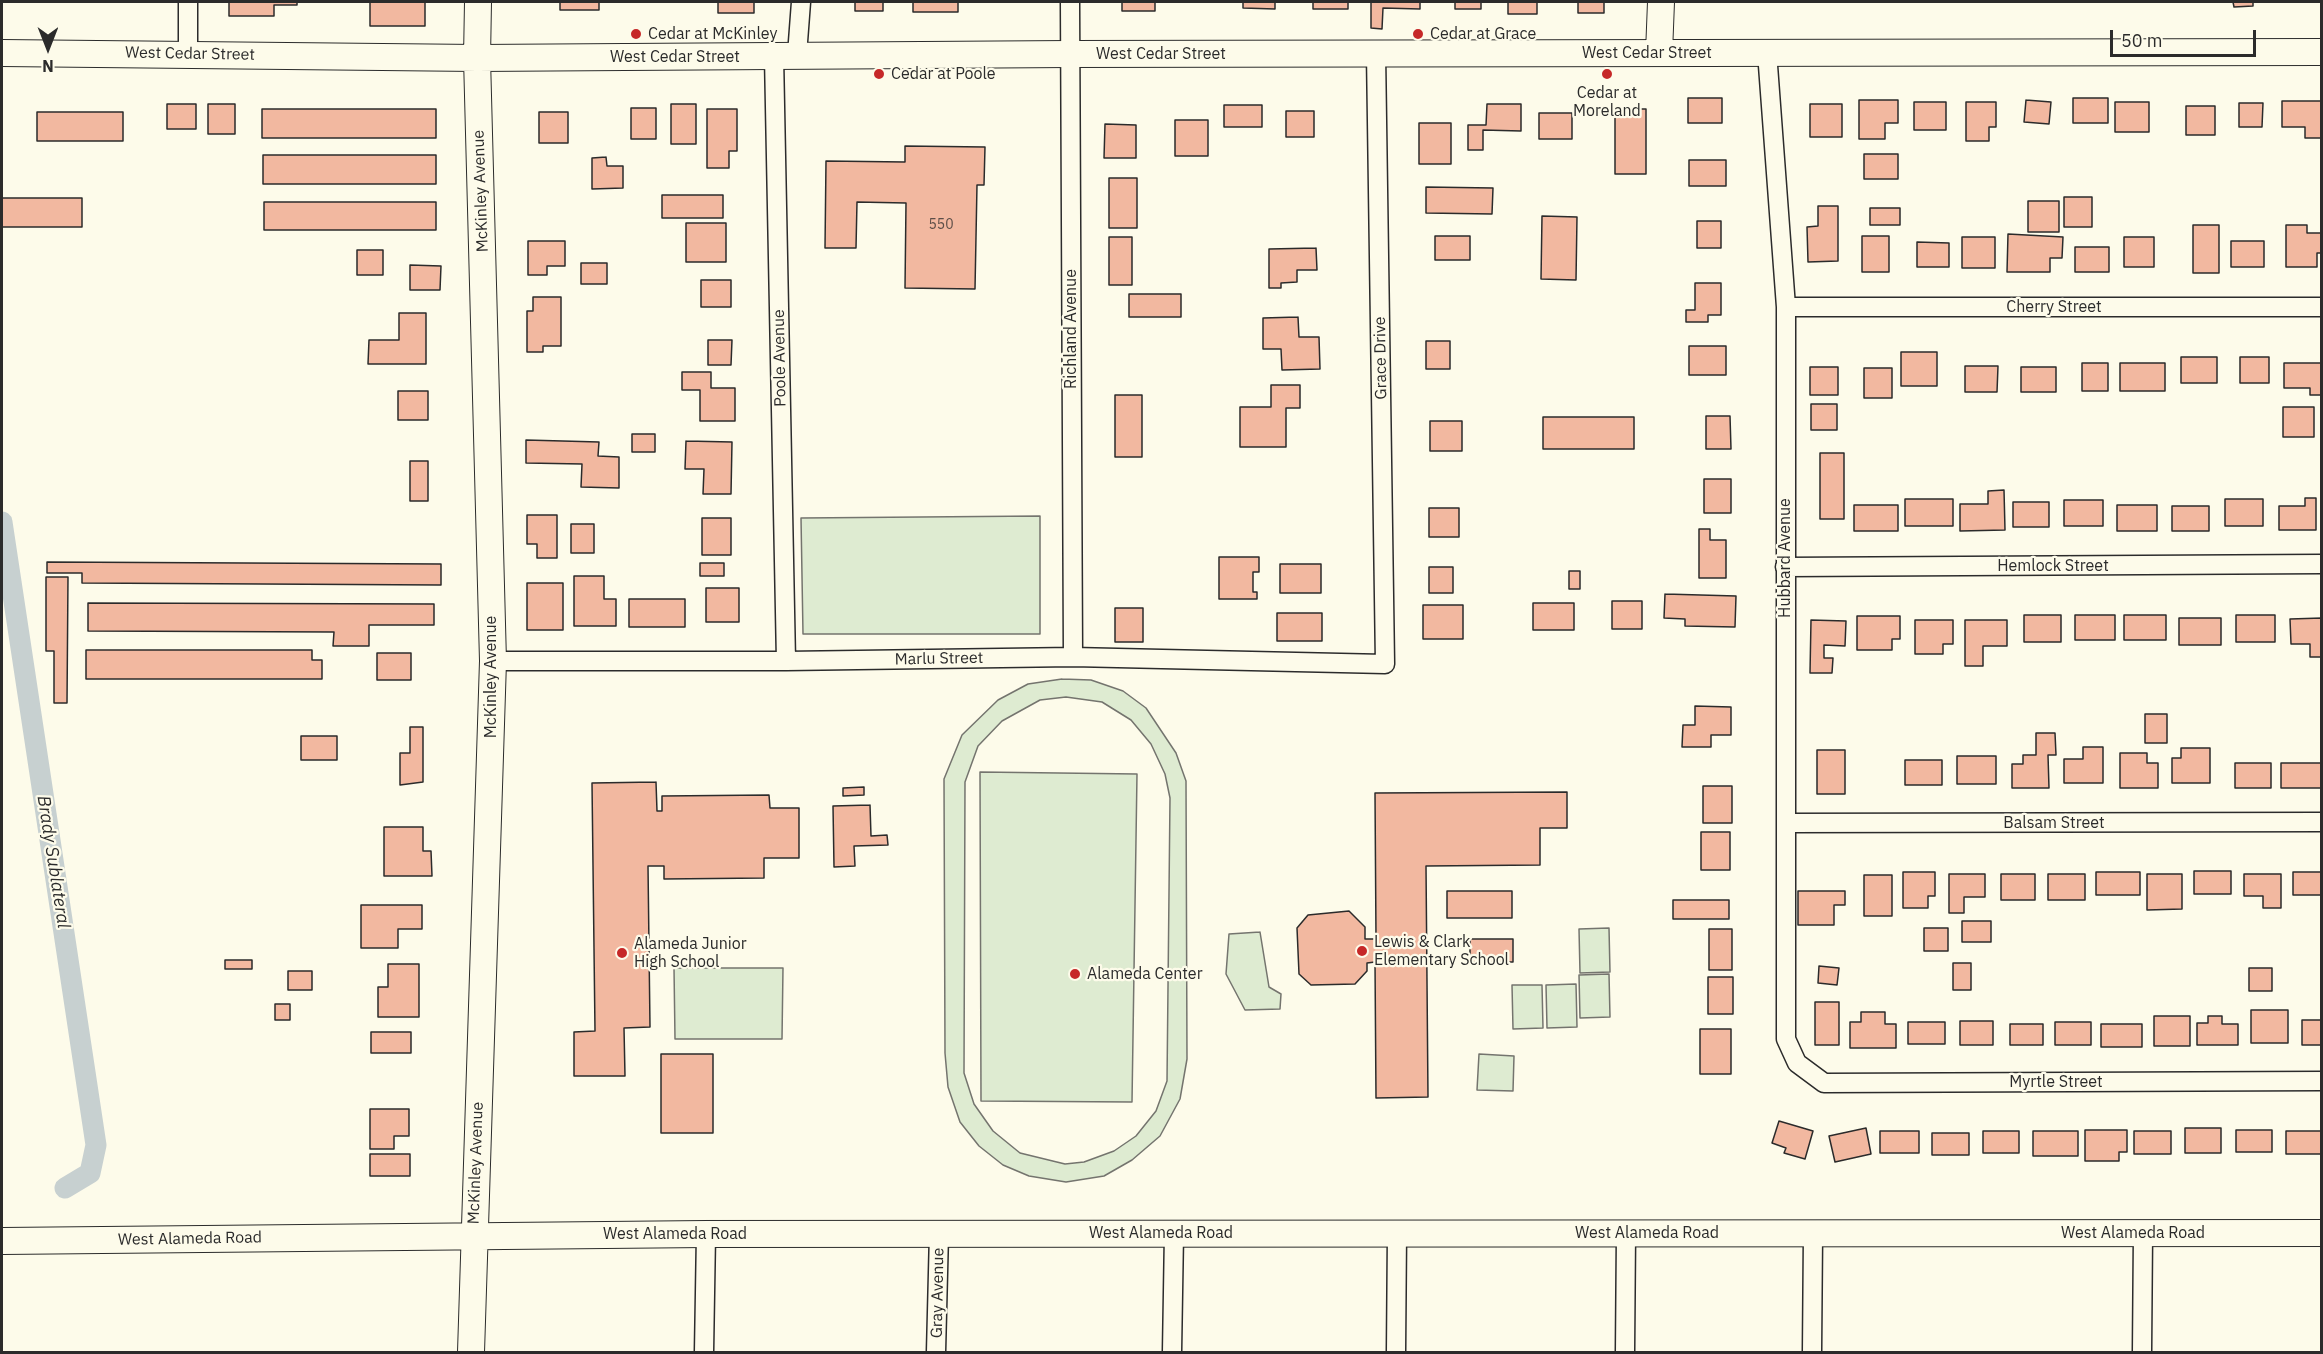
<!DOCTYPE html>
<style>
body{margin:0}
#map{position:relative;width:2323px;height:1354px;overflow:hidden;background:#fdfbea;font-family:"IBM Plex Sans",sans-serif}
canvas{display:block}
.frame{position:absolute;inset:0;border:3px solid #2b2b2b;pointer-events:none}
.north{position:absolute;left:18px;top:18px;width:60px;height:60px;-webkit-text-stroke:4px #fdfbea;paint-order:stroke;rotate:180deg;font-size:16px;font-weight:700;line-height:24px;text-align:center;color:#2b2b2b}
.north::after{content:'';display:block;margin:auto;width:21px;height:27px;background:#2b2b2b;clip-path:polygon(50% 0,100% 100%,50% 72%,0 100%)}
.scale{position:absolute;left:2110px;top:30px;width:146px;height:27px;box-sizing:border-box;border:3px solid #2b2b2b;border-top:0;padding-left:8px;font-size:18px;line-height:21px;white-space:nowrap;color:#2b2b2b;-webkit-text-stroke:4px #fdfbea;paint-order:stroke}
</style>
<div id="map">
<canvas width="2323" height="1354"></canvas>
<div class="frame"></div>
<div class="north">N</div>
<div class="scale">50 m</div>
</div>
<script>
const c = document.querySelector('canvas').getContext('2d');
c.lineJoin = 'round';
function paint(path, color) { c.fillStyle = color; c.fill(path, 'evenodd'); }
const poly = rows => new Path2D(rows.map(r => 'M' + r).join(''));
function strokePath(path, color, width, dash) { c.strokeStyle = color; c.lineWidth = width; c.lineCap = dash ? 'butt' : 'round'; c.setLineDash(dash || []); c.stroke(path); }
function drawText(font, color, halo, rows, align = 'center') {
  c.font = font + ' "IBM Plex Sans",sans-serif'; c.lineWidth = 4.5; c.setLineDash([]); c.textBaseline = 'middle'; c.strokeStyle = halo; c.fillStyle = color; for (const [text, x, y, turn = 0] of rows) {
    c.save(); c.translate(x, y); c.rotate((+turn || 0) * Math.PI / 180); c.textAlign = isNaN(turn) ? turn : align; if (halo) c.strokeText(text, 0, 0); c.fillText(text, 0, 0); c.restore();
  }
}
const green = poly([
 [1040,516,1040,634,803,634,801,518,1040,516],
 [1062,679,1091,680,1123,691,1146,708,1176,753,1186,781,1187,1059,1180,1099,1160,1136,1132,1160,1104,1176,1066,1182,1029,1176,1003,1165,979,1146,960,1122,948,1087,945,1053,944,779,962,735,998,700,1028,684,1062,679],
 [1066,697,1102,702,1131,720,1151,744,1165,774,1170,798,1167,1081,1156,1111,1136,1136,1114,1151,1084,1162,1065,1164,1020,1153,993,1131,974,1104,964,1073,965,782,978,746,1002,721,1040,700,1066,697],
 [980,772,1137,774,1132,1102,981,1101,980,772],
 [1609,928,1610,972,1580,973,1579,929,1609,928],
 [1260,932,1269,987,1281,994,1280,1009,1245,1010,1226,974,1229,934,1260,932],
 [674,968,783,968,782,1039,675,1039,674,968],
 [1609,974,1610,1017,1580,1018,1579,975,1609,974],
 [1576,984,1577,1027,1547,1028,1546,985,1576,984],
 [1512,985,1542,985,1543,1028,1513,1029,1512,985],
 [1479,1054,1514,1056,1513,1091,1477,1090,1479,1054]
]);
const canal = poly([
 [2,522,96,1145,90,1173,65,1188]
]);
const building = poly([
 [229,2,297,2,297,5,274,5,274,16,229,16,229,2],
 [370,2,425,2,425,26,370,26,370,2],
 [560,2,599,2,599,10,560,10,560,2],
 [718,2,754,2,754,13,718,13,718,2],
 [855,2,883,2,883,11,855,11,855,2],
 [913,2,958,2,958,12,913,12,913,2],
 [1122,2,1155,2,1155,11,1122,11,1122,2],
 [1243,2,1275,2,1275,9,1243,8,1243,2],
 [1313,2,1348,2,1348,9,1313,9,1313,2],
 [1371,2,1420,2,1420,9,1383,8,1382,29,1371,28,1371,2],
 [1455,2,1481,2,1481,9,1455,9,1455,2],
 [1508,2,1537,2,1537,14,1508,14,1508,2],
 [1578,2,1604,2,1604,13,1578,13,1578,2],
 [2233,2,2253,2,2253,6,2234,7,2233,2],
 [1688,98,1722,98,1722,123,1688,123,1688,98],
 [2073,98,2108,98,2108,123,2073,123,2073,98],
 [1859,100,1898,100,1898,123,1885,123,1885,139,1859,139,1859,100],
 [2026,100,2051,102,2049,124,2024,122,2026,100],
 [2282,101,2322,101,2322,138,2305,138,2305,127,2282,127,2282,101],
 [1914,102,1946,102,1946,130,1914,130,1914,102],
 [1966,102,1996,102,1996,127,1989,127,1989,141,1966,141,1966,102],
 [2115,102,2149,102,2149,132,2115,132,2115,102],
 [2239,103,2263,103,2262,127,2239,127,2239,103],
 [167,104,196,104,196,129,167,129,167,104],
 [208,104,235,104,235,134,208,134,208,104],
 [671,104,696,104,696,144,671,144,671,104],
 [1487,104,1521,104,1521,131,1483,130,1483,150,1468,150,1468,125,1486,125,1487,104],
 [1810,104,1842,104,1842,137,1810,137,1810,104],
 [1224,105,1262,105,1262,127,1224,127,1224,105],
 [2186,106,2215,106,2215,135,2186,135,2186,106],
 [631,108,656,108,656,139,631,139,631,108],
 [262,109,436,109,436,138,262,138,262,109],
 [707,109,737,109,737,151,729,151,729,168,707,168,707,109],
 [1615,109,1646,109,1646,174,1615,174,1615,109],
 [1286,111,1314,111,1314,137,1286,137,1286,111],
 [37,112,123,112,123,141,37,141,37,112],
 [539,112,568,112,568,143,539,143,539,112],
 [1539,113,1572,113,1572,139,1539,139,1539,113],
 [1175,120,1208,120,1208,156,1175,156,1175,120],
 [1419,123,1451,123,1451,164,1419,164,1419,123],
 [1105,124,1136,125,1136,158,1104,158,1105,124],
 [905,146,985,147,984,185,977,185,975,289,905,288,906,203,857,202,856,248,825,248,826,161,905,162,905,146],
 [1864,154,1898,154,1898,179,1864,179,1864,154],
 [263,155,436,155,436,184,263,184,263,155],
 [606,157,607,166,623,166,623,188,592,189,592,158,606,157],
 [1689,160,1726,160,1726,186,1689,186,1689,160],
 [1109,178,1137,178,1137,228,1109,228,1109,178],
 [1426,187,1493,188,1492,214,1426,213,1426,187],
 [662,195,723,195,723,218,662,218,662,195],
 [2064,197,2092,197,2092,227,2064,227,2064,197],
 [2,198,82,198,82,227,2,227,2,198],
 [2028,201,2059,201,2059,232,2028,232,2028,201],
 [264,202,436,202,436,230,264,230,264,202],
 [1818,206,1838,206,1838,261,1808,262,1807,227,1818,226,1818,206],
 [1870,208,1900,208,1900,225,1870,225,1870,208],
 [1542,216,1577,217,1576,280,1541,279,1542,216],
 [1697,221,1721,221,1721,248,1697,248,1697,221],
 [686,223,726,223,726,262,686,262,686,223],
 [2193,225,2219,225,2219,273,2193,273,2193,225],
 [2286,225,2307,225,2307,233,2322,233,2322,253,2317,253,2317,267,2286,267,2286,225],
 [2008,234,2063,237,2062,258,2050,258,2050,272,2007,272,2008,234],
 [1435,236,1470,236,1470,260,1435,260,1435,236],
 [1862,236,1889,236,1889,272,1862,272,1862,236],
 [1109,237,1132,237,1132,285,1109,285,1109,237],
 [1962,237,1995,237,1995,268,1962,268,1962,237],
 [2124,237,2154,237,2154,267,2124,267,2124,237],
 [528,241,565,241,565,266,547,266,547,275,528,275,528,241],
 [2231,241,2264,241,2264,267,2231,267,2231,241],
 [1917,242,1949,243,1949,267,1917,267,1917,242],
 [2075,247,2109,247,2109,272,2075,272,2075,247],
 [1316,248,1317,270,1297,270,1297,282,1281,283,1281,288,1269,288,1269,249,1316,248],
 [357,250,383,250,383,275,357,275,357,250],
 [581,263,607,263,607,284,581,284,581,263],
 [410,265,441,266,440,290,410,290,410,265],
 [701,280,731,280,731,307,701,307,701,280],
 [1695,283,1721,283,1721,315,1708,315,1708,322,1686,322,1686,310,1695,310,1695,283],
 [1129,294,1181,294,1181,317,1129,317,1129,294],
 [533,297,561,297,561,346,543,346,543,352,527,352,527,311,533,311,533,297],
 [399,313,426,313,426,364,368,364,369,340,399,340,399,313],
 [1298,317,1299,337,1319,337,1320,369,1282,370,1281,349,1263,349,1263,318,1298,317],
 [708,340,732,340,731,365,708,365,708,340],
 [1426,341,1450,341,1450,369,1426,369,1426,341],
 [1689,346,1726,346,1726,375,1689,375,1689,346],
 [1901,352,1937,352,1937,386,1901,386,1901,352],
 [2181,357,2217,357,2217,383,2181,383,2181,357],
 [2240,357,2269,357,2269,383,2240,383,2240,357],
 [2082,363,2108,363,2108,391,2082,391,2082,363],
 [2120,363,2165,363,2165,391,2120,391,2120,363],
 [2284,363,2322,363,2322,395,2310,395,2310,388,2284,388,2284,363],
 [1965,366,1998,366,1997,392,1965,392,1965,366],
 [1810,367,1838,367,1838,395,1810,395,1810,367],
 [2021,367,2056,367,2056,392,2021,392,2021,367],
 [1864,368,1892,368,1892,398,1864,398,1864,368],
 [682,372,711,372,711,388,735,388,735,421,700,421,700,390,682,390,682,372],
 [1271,385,1300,385,1300,408,1286,408,1286,447,1240,447,1240,407,1271,407,1271,385],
 [398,391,428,391,428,420,398,420,398,391],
 [1115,395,1142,395,1142,457,1115,457,1115,395],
 [1811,404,1837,404,1837,430,1811,430,1811,404],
 [2283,407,2314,407,2314,437,2283,437,2283,407],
 [1706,416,1730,416,1731,449,1706,449,1706,416],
 [1543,417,1634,417,1634,449,1543,449,1543,417],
 [1430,421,1462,421,1462,451,1430,451,1430,421],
 [632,434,655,434,655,452,632,452,632,434],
 [526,440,599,442,598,456,619,457,619,488,581,487,582,464,526,463,526,440],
 [686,441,732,442,731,494,703,494,704,469,685,469,686,441],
 [1820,453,1844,453,1844,519,1820,519,1820,453],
 [410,461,428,461,428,501,410,501,410,461],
 [1704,479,1731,479,1731,513,1704,513,1704,479],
 [2004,490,2005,530,1960,531,1960,504,1988,504,1988,491,2004,490],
 [2305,498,2316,498,2316,530,2279,530,2279,506,2305,506,2305,498],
 [1905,499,1953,499,1953,526,1905,526,1905,499],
 [2225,499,2263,499,2263,526,2225,526,2225,499],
 [2064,500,2103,500,2103,526,2064,526,2064,500],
 [2013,502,2049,502,2049,527,2013,527,2013,502],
 [1854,505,1898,505,1898,531,1854,531,1854,505],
 [2117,505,2157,505,2157,531,2117,531,2117,505],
 [2172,506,2209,506,2209,531,2172,531,2172,506],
 [1429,508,1459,508,1459,537,1429,537,1429,508],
 [527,515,557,515,557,558,537,558,537,544,527,544,527,515],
 [702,518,731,518,731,555,702,555,702,518],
 [571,524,594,524,594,553,571,553,571,524],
 [1699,529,1710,529,1710,540,1726,540,1726,578,1699,578,1699,529],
 [1219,557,1259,557,1259,572,1253,572,1253,592,1257,592,1257,599,1219,599,1219,557],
 [47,562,441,564,441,585,82,583,82,573,47,573,47,562],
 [700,563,724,563,724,576,700,576,700,563],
 [1280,564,1321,564,1321,593,1280,593,1280,564],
 [1429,567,1453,567,1453,593,1429,593,1429,567],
 [1569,571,1580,571,1580,589,1569,589,1569,571],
 [574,576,604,576,604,599,616,599,616,626,574,626,574,576],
 [46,577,68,577,67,703,54,703,54,651,46,651,46,577],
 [527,583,563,583,563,630,527,630,527,583],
 [706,588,739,588,739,622,706,622,706,588],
 [1665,594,1736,596,1735,627,1685,626,1685,619,1664,618,1665,594],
 [629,599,685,599,685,627,629,627,629,599],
 [1612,601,1642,601,1642,629,1612,629,1612,601],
 [88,603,434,604,434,625,369,625,369,646,333,646,334,632,88,631,88,603],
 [1533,603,1574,603,1574,630,1533,630,1533,603],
 [1423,605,1463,605,1463,639,1423,639,1423,605],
 [1115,608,1143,608,1143,642,1115,642,1115,608],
 [1277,613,1322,613,1322,641,1277,641,1277,613],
 [2024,615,2061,615,2061,642,2024,642,2024,615],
 [2075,615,2115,615,2115,640,2075,640,2075,615],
 [2124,615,2166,615,2166,640,2124,640,2124,615],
 [2236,615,2275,615,2275,642,2236,642,2236,615],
 [1857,616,1900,616,1900,639,1892,639,1892,650,1857,650,1857,616],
 [2179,618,2221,618,2221,645,2179,645,2179,618],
 [2322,618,2322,657,2310,657,2310,644,2291,644,2290,619,2322,618],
 [1811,620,1846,621,1845,646,1824,645,1824,658,1833,658,1832,673,1810,673,1811,620],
 [1915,620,1953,620,1953,644,1943,644,1943,654,1915,654,1915,620],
 [1965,620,2007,620,2007,646,1983,646,1983,666,1965,666,1965,620],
 [86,650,312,650,312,660,322,660,322,679,86,679,86,650],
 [377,653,411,653,411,680,377,680,377,653],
 [1695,706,1731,707,1731,735,1711,735,1711,747,1682,747,1683,725,1695,725,1695,706],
 [2145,714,2167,714,2167,743,2145,743,2145,714],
 [410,727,423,727,423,782,400,785,400,753,410,753,410,727],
 [2036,733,2055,733,2056,755,2048,755,2049,788,2012,788,2012,764,2023,764,2023,755,2036,755,2036,733],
 [301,736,337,736,337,760,301,760,301,736],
 [2083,747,2103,747,2103,783,2064,783,2064,759,2083,759,2083,747],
 [2181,748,2210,748,2210,783,2172,783,2172,758,2181,758,2181,748],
 [1817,750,1845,750,1845,794,1817,794,1817,750],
 [2120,753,2147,753,2147,763,2158,763,2158,788,2120,788,2120,753],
 [1957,756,1996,756,1996,784,1957,784,1957,756],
 [1905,760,1942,760,1942,785,1905,785,1905,760],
 [2235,763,2271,763,2271,788,2235,788,2235,763],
 [2281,763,2322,763,2322,788,2281,788,2281,763],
 [656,782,657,811,662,811,662,796,769,795,770,808,799,808,799,858,764,858,764,878,664,879,664,866,648,866,650,1027,624,1028,625,1076,574,1076,574,1032,595,1031,592,783,656,782],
 [1703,786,1732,786,1732,823,1703,823,1703,786],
 [864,787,864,795,843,796,843,788,864,787],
 [1567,792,1567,828,1540,828,1540,865,1426,866,1428,1097,1376,1098,1375,962,1367,963,1367,971,1355,984,1311,985,1299,974,1297,928,1308,915,1349,911,1365,927,1365,939,1376,939,1375,793,1567,792],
 [870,805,871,836,887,835,888,845,854,846,855,866,834,867,833,806,870,805],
 [384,827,423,827,423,851,431,851,432,876,384,876,384,827],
 [1701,832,1730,832,1730,870,1701,870,1701,832],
 [2194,871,2231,871,2231,894,2194,894,2194,871],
 [1903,872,1935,872,1935,896,1928,896,1928,908,1903,908,1903,872],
 [2096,872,2140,872,2140,895,2096,895,2096,872],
 [2293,872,2322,872,2322,895,2293,895,2293,872],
 [1949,874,1985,874,1985,897,1964,897,1964,913,1949,913,1949,874],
 [2001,874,2035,874,2035,900,2001,900,2001,874],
 [2048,874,2085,874,2085,900,2048,900,2048,874],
 [2147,874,2182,874,2182,909,2147,910,2147,874],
 [2244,874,2281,874,2281,908,2263,908,2263,896,2244,896,2244,874],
 [1864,875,1892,875,1892,916,1864,916,1864,875],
 [1447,891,1512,891,1512,918,1447,918,1447,891],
 [1798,891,1845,891,1845,905,1834,905,1834,925,1798,925,1798,891],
 [1673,900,1729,900,1729,919,1673,919,1673,900],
 [361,905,422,905,422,929,398,929,398,948,361,948,361,905],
 [1962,921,1991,921,1991,942,1962,942,1962,921],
 [1924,928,1948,928,1948,951,1924,951,1924,928],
 [1709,929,1732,929,1732,970,1709,970,1709,929],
 [1470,939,1513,939,1513,962,1470,962,1470,939],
 [225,960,252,960,252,969,225,969,225,960],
 [1953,963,1971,963,1971,990,1953,990,1953,963],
 [388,964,419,964,419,1017,378,1017,378,987,388,987,388,964],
 [1819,966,1839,968,1837,985,1818,983,1819,966],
 [2249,968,2272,968,2272,991,2249,991,2249,968],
 [288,971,312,971,312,990,288,990,288,971],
 [1708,977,1733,977,1733,1014,1708,1014,1708,977],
 [1815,1002,1839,1002,1839,1045,1815,1045,1815,1002],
 [275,1004,290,1004,290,1020,275,1020,275,1004],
 [2251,1010,2288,1010,2288,1043,2251,1043,2251,1010],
 [1861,1012,1885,1012,1885,1024,1896,1024,1896,1048,1850,1048,1850,1022,1861,1022,1861,1012],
 [2154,1016,2190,1016,2190,1046,2154,1046,2154,1016],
 [2208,1016,2222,1016,2222,1024,2238,1024,2238,1045,2197,1045,2197,1023,2208,1023,2208,1016],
 [2302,1020,2322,1020,2322,1045,2302,1045,2302,1020],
 [1960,1021,1993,1021,1993,1045,1960,1045,1960,1021],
 [1908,1022,1945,1022,1945,1044,1908,1044,1908,1022],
 [2055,1022,2091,1022,2091,1045,2055,1045,2055,1022],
 [2010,1024,2043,1024,2043,1045,2010,1045,2010,1024],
 [2101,1024,2142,1024,2142,1047,2101,1047,2101,1024],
 [1700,1029,1731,1029,1731,1074,1700,1074,1700,1029],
 [371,1032,411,1032,411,1053,371,1053,371,1032],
 [661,1054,713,1054,713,1133,661,1133,661,1054],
 [370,1109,409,1109,409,1136,394,1136,394,1149,370,1149,370,1109],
 [1779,1121,1813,1131,1805,1159,1784,1153,1786,1148,1772,1143,1779,1121],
 [1866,1128,1871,1154,1835,1162,1829,1136,1866,1128],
 [2185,1128,2221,1128,2221,1153,2185,1153,2185,1128],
 [2085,1130,2127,1130,2127,1152,2119,1152,2119,1161,2085,1161,2085,1130],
 [2236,1130,2272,1130,2272,1152,2236,1152,2236,1130],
 [1880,1131,1919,1131,1919,1153,1880,1153,1880,1131],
 [1983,1131,2019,1131,2019,1153,1983,1153,1983,1131],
 [2033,1131,2078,1131,2078,1156,2033,1156,2033,1131],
 [2134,1131,2171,1131,2171,1154,2134,1154,2134,1131],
 [2286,1131,2321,1131,2321,1154,2286,1154,2286,1131],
 [1932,1133,1969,1133,1969,1155,1932,1155,1932,1133],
 [370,1154,410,1154,410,1176,370,1176,370,1154]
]);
const street = poly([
 [1070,2,1073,657],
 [1767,52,1786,307,1786,1039,1797,1063,1824,1083,2322,1081],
 [188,54,188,2],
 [797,55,801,2],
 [774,56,786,661],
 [1786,307,2322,307],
 [1785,567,2322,564],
 [493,661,786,661,1073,657,1385,664,1376,53],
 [1786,823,2322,822],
 [704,1352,706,1234],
 [936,1352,939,1233],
 [1172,1352,1174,1233],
 [1396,1352,1397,1232],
 [1625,1352,1626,1233],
 [1812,1352,1813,1234],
 [2142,1352,2143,1233]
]);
const secondary = poly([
 [2,53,477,58,1070,54,2322,52],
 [1659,53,1661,2],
 [2,1241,706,1234,2322,1233],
 [471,1352,493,661,477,58,478,2]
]);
const markers = [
 [636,34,6,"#c62828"],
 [1418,34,6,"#c62828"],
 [879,74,6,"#c62828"],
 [1607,74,6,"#c62828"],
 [1362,951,6,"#c62828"],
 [622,953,6,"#c62828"],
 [1075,974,6,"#c62828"]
];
const numberNames = [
 ["550",941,225]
];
const poiNames = [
 ["Cedar at McKinley",648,34],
 ["Cedar at Grace",1430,34],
 ["Cedar at Poole",891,74],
 ["Cedar at",1607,93,"center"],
 ["Moreland",1607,111,"center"],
 ["Lewis & Clark",1374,942],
 ["Elementary School",1374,960],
 ["Alameda Junior",634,944],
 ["High School",634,962],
 ["Alameda Center",1087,974]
];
const streetNames = [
 ["West Cedar Street",1647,53],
 ["West Cedar Street",190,54,1],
 ["West Cedar Street",1161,54],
 ["West Cedar Street",675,57],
 ["McKinley Avenue",481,191,-92],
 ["Cherry Street",2054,307],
 ["Richland Avenue",1071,329,-90],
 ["Poole Avenue",780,358,-91],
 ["Grace Drive",1381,358,-91],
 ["Hubbard Avenue",1785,558,-90],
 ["Hemlock Street",2053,566],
 ["Marlu Street",939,659,-1],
 ["McKinley Avenue",491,677,-90],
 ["Balsam Street",2054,823],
 ["Myrtle Street",2056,1082],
 ["McKinley Avenue",476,1163,-88],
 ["West Alameda Road",1161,1233],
 ["West Alameda Road",1647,1233],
 ["West Alameda Road",2133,1233],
 ["West Alameda Road",675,1234],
 ["West Alameda Road",190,1239,-1],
 ["Gray Avenue",938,1293,-89]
];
const waterNames = [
 ["Brady Sublateral",53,862,81]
];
paint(green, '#deebd1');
strokePath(green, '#74746e', 1.5);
strokePath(canal, '#c7d0d0', 21);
paint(building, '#f2b8a0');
strokePath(building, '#2b2b2b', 1.5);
strokePath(street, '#2b2b2b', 21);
strokePath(secondary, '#2b2b2b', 28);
strokePath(street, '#fdfbea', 18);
strokePath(secondary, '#fdfbea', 26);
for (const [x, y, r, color] of markers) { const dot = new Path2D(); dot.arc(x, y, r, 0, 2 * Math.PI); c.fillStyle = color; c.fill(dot); strokePath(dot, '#fdfbea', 2); }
drawText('14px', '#5d4e48', null, numberNames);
drawText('16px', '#2b2b2b', '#fdfbea', poiNames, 'left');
drawText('16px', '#2b2b2b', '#fdfbea', streetNames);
drawText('italic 18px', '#2b2b2b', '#fdfbea', waterNames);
</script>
